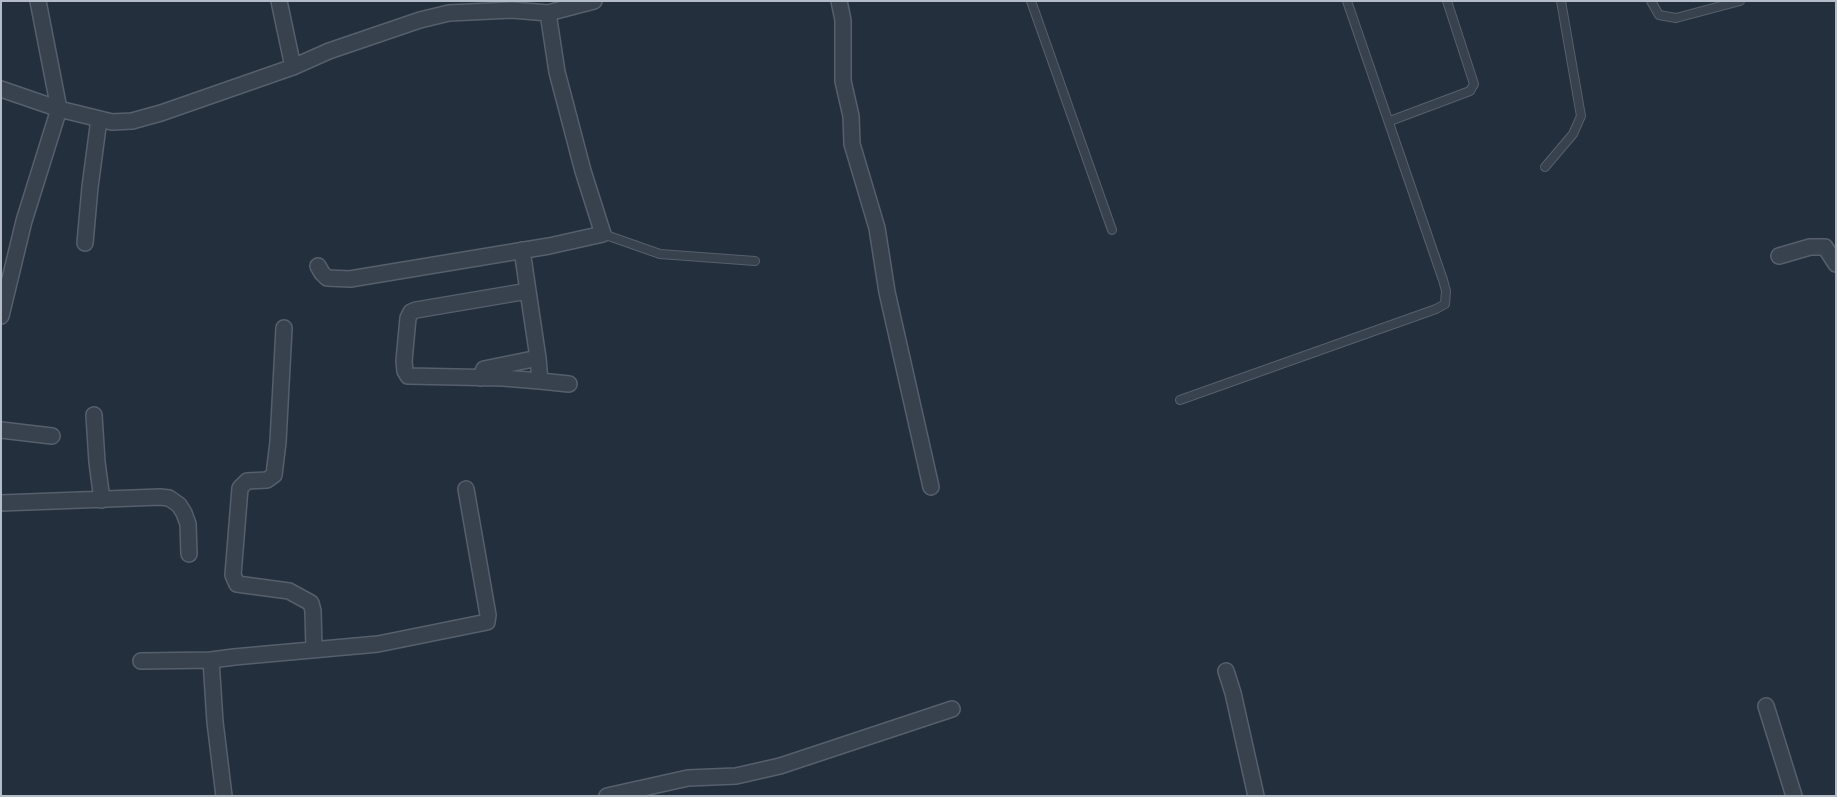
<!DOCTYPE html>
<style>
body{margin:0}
#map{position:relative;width:1837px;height:797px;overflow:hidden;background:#242f3e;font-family:Poppins,sans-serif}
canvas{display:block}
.frame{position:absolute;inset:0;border:2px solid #b4bcc9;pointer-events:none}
</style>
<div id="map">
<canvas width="1837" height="797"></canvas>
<div class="frame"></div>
</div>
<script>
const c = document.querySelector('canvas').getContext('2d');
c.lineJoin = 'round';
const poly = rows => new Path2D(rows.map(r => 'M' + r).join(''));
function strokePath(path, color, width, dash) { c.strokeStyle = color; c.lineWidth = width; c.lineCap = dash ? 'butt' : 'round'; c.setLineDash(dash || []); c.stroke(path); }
const lane = poly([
 [1031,1,1112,230],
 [1651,1,1659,15,1676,18,1740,1],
 [1390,121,1470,91,1474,84,1447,1],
 [1545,167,1573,134,1581,116,1561,1],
 [603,234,660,254,755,261],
 [1180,400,1436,309,1445,304,1446,291,1443,280,1347,1]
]);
const street = poly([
 [279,1,293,67],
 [839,1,843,20,843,81,851,116,852,144,877,228,887,292,931,487],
 [1,89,59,109,112,122,132,121,161,113,293,67,329,51,420,20,449,13,512,10,548,13,594,1],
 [85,243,90,187,99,119],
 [522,250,528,291,538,358,540,381,503,378,408,376,405,371,404,361,408,318,411,312,416,310,528,291],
 [1779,256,1810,247,1825,247,1836,264],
 [318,266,322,273,327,278,350,279,549,246,603,234,583,171,557,72,548,13],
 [1,316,24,221,59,109,38,1],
 [284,328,278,442,274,475,267,480,247,481,240,488,233,575,237,584,289,591,311,603,313,611,314,649],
 [480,378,484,369,538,358],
 [540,381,569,384],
 [94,415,97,462,102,500],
 [1,430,52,436],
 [1,503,160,497,169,498,179,505,184,513,188,524,189,554],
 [141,661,211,660],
 [1226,671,1233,693,1256,796],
 [1766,706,1794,796],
 [224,796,215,722,211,660,234,657,378,644,487,622,488,615,466,489],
 [607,796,688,778,736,776,780,766,952,709]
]);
strokePath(lane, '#565f6c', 10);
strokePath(street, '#565f6c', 18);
strokePath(lane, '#38414e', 8);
strokePath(street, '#38414e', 15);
</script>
